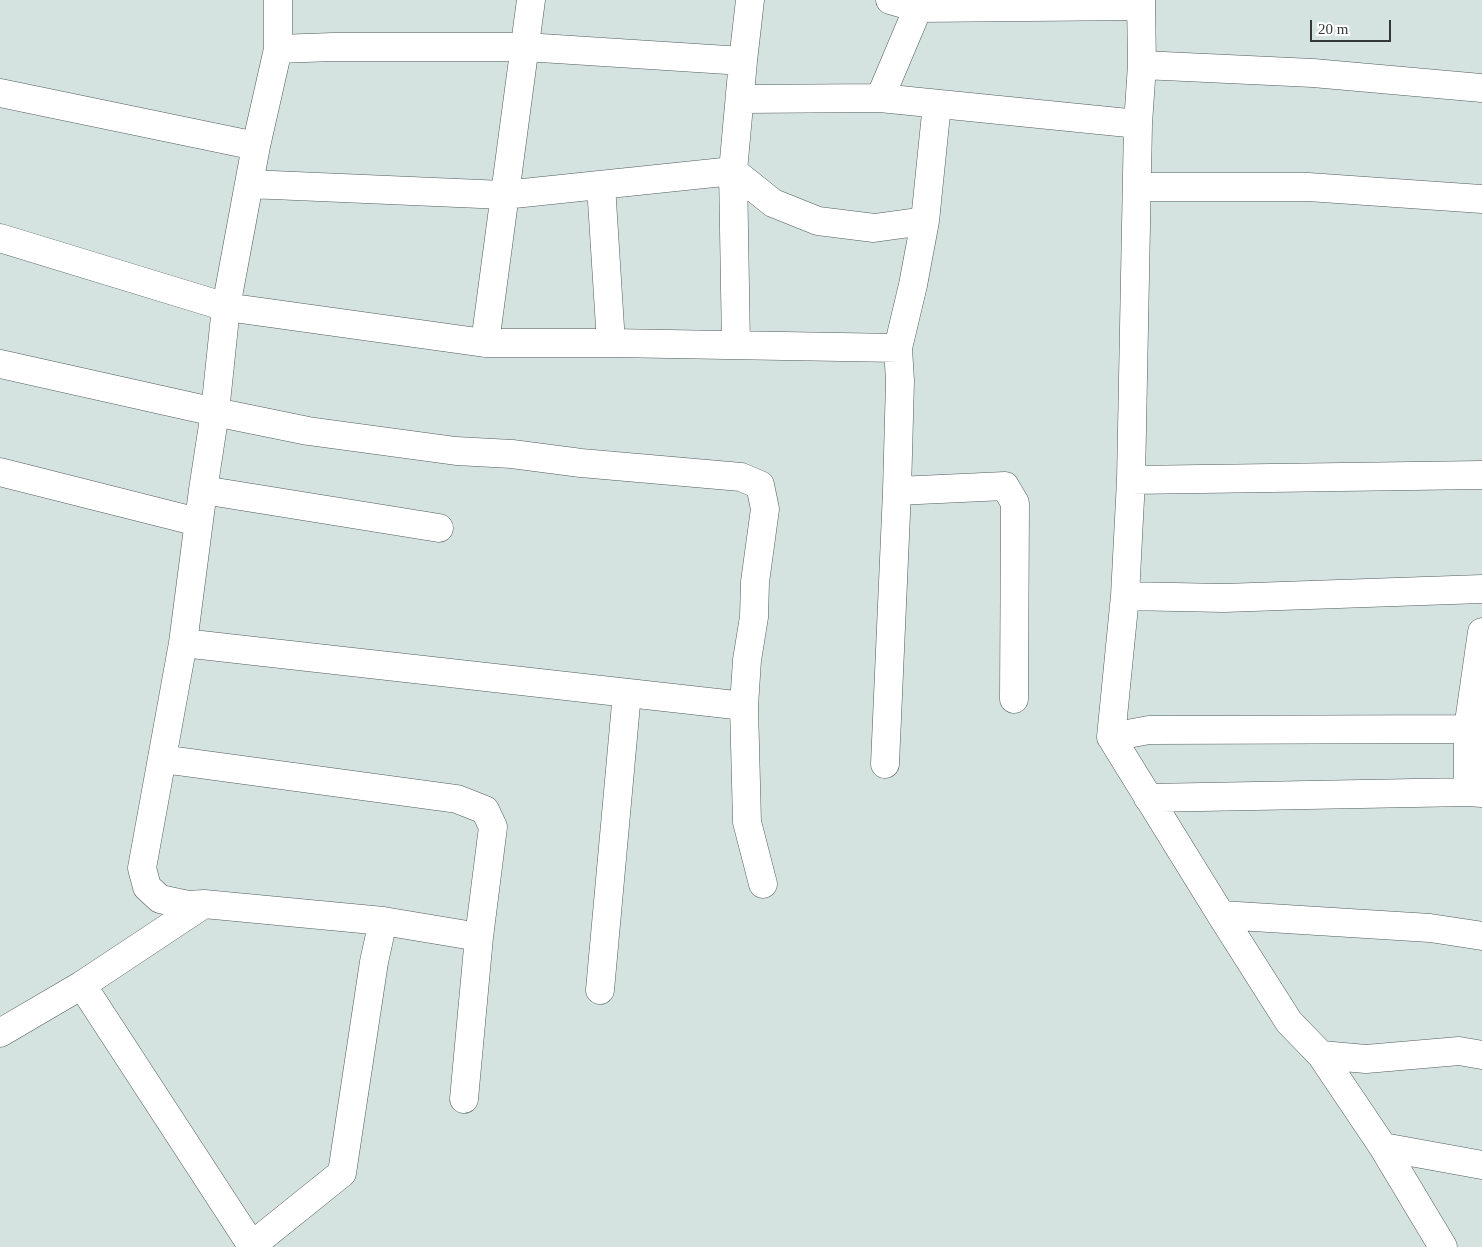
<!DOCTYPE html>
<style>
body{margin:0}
#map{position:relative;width:1482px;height:1247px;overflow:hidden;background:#d4e2e0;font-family:"Times New Roman",serif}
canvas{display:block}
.scale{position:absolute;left:1310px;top:20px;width:81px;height:22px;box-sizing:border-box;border:2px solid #343938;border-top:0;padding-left:6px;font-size:15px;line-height:18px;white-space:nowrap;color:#343938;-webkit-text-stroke:4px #fff;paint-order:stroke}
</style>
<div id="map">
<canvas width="1482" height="1247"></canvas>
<div class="scale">20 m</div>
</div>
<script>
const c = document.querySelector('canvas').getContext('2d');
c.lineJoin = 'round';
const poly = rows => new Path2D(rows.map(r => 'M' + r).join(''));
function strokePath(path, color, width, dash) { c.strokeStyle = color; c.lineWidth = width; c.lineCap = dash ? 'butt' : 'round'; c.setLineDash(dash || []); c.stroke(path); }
const street = poly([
 [531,0,485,343,611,343,898,348,900,381,897,491,1005,486,1015,503,1014,699],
 [890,0,918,8,1141,6],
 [1141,0,1142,65,1138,124,1131,480,1125,596,1111,737,1221,915,1289,1022,1321,1055,1366,1059,1459,1051,1482,1055],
 [278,49,333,47,525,47,743,61],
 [1142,65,1313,73,1482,88],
 [0,93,256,146],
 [880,98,918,8,917,0],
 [741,99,880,98,1138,124],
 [249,184,504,195,733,171,773,203,818,221,874,228,925,221],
 [601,185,611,343],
 [1137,187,1308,187,1482,199],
 [0,238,226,307,485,343],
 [736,345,733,171,743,61,750,0],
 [898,348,913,285,925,221,937,104],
 [0,364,215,412,308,431,456,451,512,454,581,463,741,477,760,485,765,509,755,582,754,617,747,660,744,706,747,822,763,884],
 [0,472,198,522],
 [1131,480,1482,475],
 [203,490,439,528],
 [1125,596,1224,598,1482,589],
 [1482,632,1468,729,1468,792,1482,793],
 [183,643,744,706],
 [1111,737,1149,730,1482,729],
 [162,759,457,799,485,810,493,827,479,937,464,1099],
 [885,764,897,491],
 [1148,798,1468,792],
 [1221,915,1430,928,1482,936],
 [383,921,479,937],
 [82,985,252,1246],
 [600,990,627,693],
 [0,1033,82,985,204,904],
 [1321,1055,1383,1147,1443,1247],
 [1383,1147,1482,1165],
 [250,1247,342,1173,374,962,383,921,204,904,188,905,160,899,147,887,142,868,183,643,203,490,215,412,226,307,256,146,278,49,278,0]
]);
strokePath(street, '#505c5b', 29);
strokePath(street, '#fff', 28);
</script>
